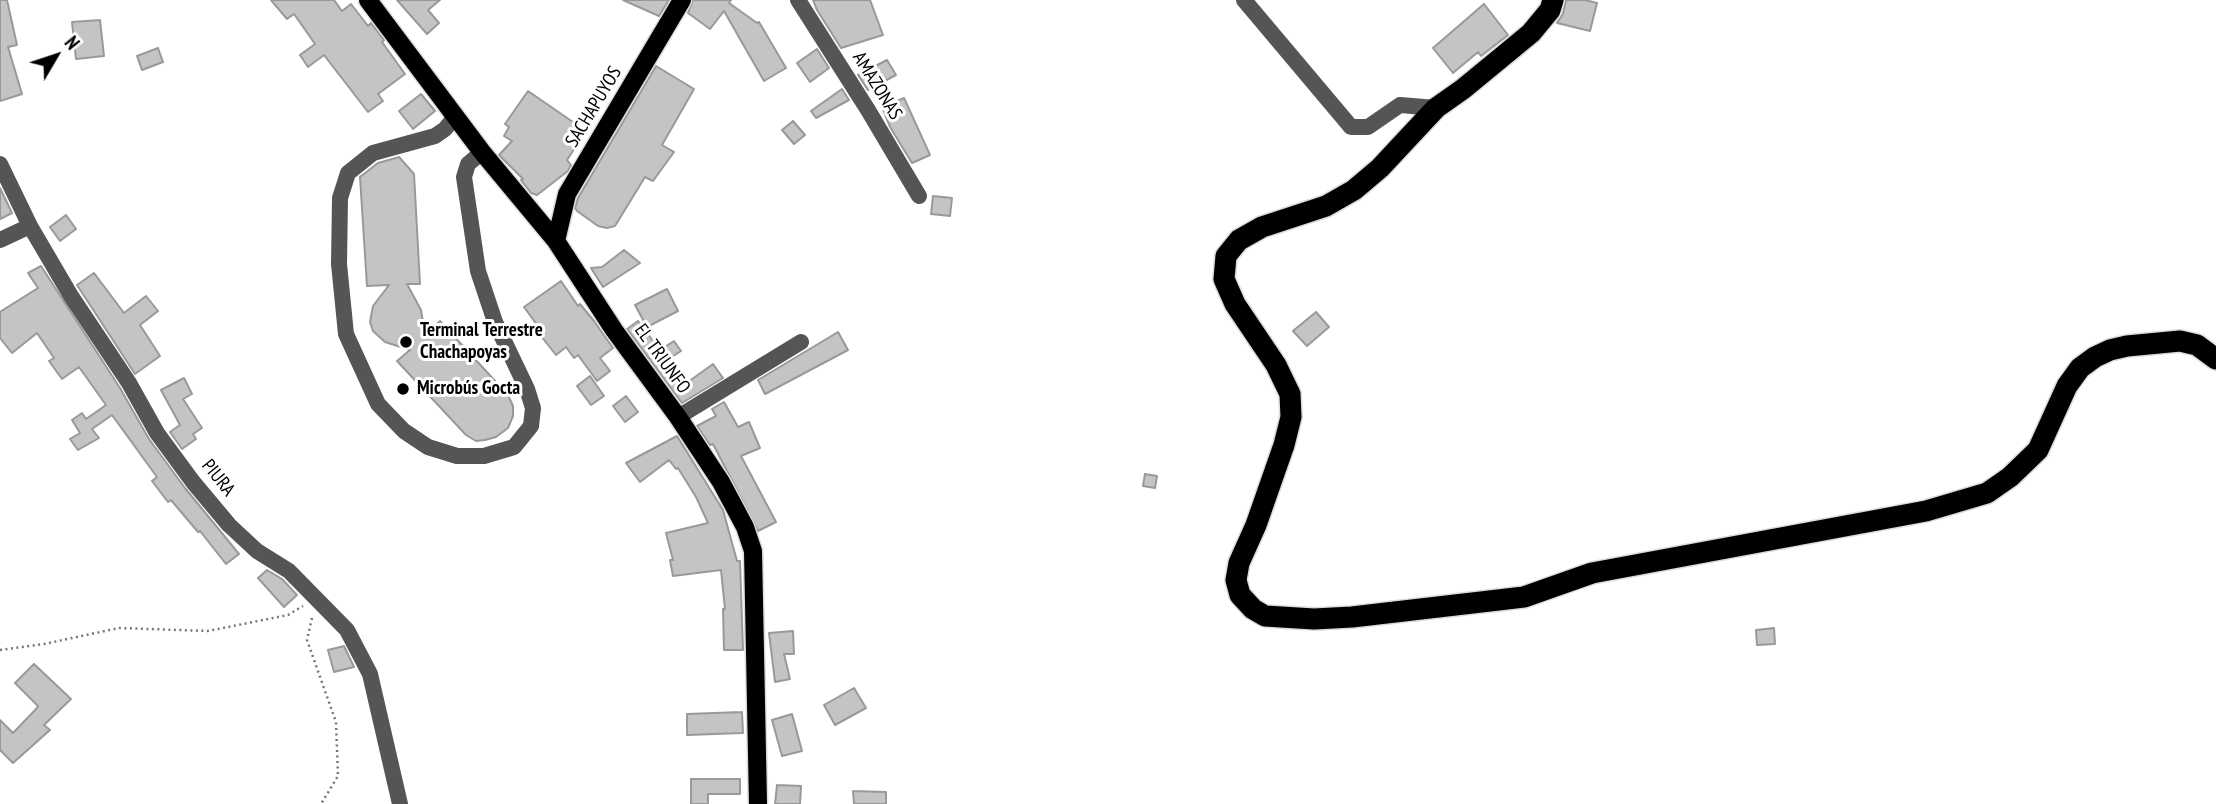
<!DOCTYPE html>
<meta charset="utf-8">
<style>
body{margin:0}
#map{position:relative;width:2216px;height:804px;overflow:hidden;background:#fff;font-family:"PT Sans Narrow",sans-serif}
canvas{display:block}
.north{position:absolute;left:21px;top:21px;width:70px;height:70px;-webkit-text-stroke:5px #fff;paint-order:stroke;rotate:51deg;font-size:19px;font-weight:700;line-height:28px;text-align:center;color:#000}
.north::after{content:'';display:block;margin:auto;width:24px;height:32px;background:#000;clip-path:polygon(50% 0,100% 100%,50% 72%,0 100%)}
</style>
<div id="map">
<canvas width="2216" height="804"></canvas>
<div class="north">N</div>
</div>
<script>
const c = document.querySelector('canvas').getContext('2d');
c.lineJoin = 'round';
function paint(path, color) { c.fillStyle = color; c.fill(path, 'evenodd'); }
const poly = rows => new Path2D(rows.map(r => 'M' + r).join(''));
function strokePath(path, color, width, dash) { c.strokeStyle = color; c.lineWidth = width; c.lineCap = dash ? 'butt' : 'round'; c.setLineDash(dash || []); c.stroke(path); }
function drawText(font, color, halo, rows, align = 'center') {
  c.font = font + ' "PT Sans Narrow",sans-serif'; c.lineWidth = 6; c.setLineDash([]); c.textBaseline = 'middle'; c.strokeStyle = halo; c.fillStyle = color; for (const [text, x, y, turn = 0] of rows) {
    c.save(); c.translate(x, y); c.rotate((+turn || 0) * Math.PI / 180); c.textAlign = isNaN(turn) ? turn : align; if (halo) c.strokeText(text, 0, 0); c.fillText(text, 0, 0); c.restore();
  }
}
const building = poly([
 [0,0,7,0,17,45,8,47,22,94,0,101,0,0],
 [271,0,334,0,342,11,351,4,368,26,371,23,384,40,382,42,405,74,378,94,383,101,368,112,324,55,308,67,300,55,315,44,294,14,287,19,271,0],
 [397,0,440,0,428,10,439,23,427,34,397,0],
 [623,0,669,0,659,16,623,0],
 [693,0,731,0,729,3,757,23,759,22,786,68,764,81,724,11,710,29,688,13,693,0],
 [813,0,870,0,883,35,841,48,817,10,813,0],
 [1566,0,1585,0,1597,3,1590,31,1557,23,1563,14,1566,0],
 [1484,4,1508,35,1481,56,1478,52,1453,73,1433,48,1484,4],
 [100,20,104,56,76,59,72,22,100,20],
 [158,48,163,62,142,70,137,56,158,48],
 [817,49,829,68,810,82,797,63,817,49],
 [887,60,896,75,868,90,858,75,887,60],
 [656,66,694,89,662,145,674,152,653,181,645,177,615,226,607,228,598,226,577,211,575,208,578,198,656,66],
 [842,89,849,100,816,118,811,111,842,89],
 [528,91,586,131,567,160,571,165,568,171,537,195,531,193,521,180,523,179,499,155,512,141,504,136,509,127,505,124,528,91],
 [421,94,435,111,413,129,399,111,421,94],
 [904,98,930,155,912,163,890,127,882,107,904,98],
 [793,121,805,135,794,144,782,130,793,121],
 [399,157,414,174,420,284,407,284,421,310,425,335,440,321,508,395,513,406,513,416,508,428,496,437,485,440,476,441,466,435,397,361,410,350,385,342,373,331,370,322,373,306,389,285,367,286,360,177,378,163,399,157],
 [0,188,12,213,0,219,0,188],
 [933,196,952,198,950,216,931,214,933,196],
 [66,215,76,229,60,241,50,227,66,215],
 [624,250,640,263,603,287,591,268,602,267,624,250],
 [41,266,120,388,149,439,185,488,239,554,226,564,200,531,198,532,171,500,168,502,152,481,157,477,112,415,92,429,99,438,78,450,70,439,80,433,72,420,82,413,86,419,106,405,79,367,62,379,49,361,54,358,37,333,12,353,0,338,0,312,38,288,28,273,41,266],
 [94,273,124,313,146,296,158,311,140,325,160,356,135,374,77,285,94,273],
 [561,281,578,306,580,304,594,321,613,348,600,358,610,371,597,381,578,355,574,358,566,347,556,355,537,331,540,329,524,307,561,281],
 [667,289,678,311,647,327,635,305,667,289],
 [1316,312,1329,327,1307,346,1293,331,1316,312],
 [638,321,660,350,674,341,681,351,670,358,688,382,713,364,723,378,682,403,627,329,638,321],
 [838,332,848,350,765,394,758,380,838,332],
 [590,376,604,396,591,405,577,386,590,376],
 [184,378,192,394,183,399,202,428,193,434,196,439,182,449,170,432,180,425,161,390,184,378],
 [626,396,638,412,625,422,613,406,626,396],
 [724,402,738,427,749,422,760,448,741,456,776,522,758,531,713,444,710,445,697,426,716,416,712,409,724,402],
 [677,436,723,510,737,561,740,561,743,650,724,650,723,609,725,609,721,570,673,576,670,560,673,560,666,533,708,523,696,497,678,468,676,469,669,460,640,482,626,463,677,436],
 [1145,474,1157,476,1155,488,1143,486,1145,474],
 [267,570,282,579,297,595,284,607,258,578,267,570],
 [1774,628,1775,644,1757,645,1756,630,1774,628],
 [793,631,794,654,784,654,790,679,775,682,769,633,793,631],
 [344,646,354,667,334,672,328,650,344,646],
 [34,664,71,699,44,725,50,730,13,763,0,750,0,720,13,733,37,708,38,706,15,683,34,664],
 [854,688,866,708,835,725,824,705,854,688],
 [742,712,743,733,687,735,687,714,742,712],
 [792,714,802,751,782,756,772,720,792,714],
 [691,779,740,779,740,794,708,794,708,804,691,804,691,779],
 [777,785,801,786,800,804,775,804,777,785],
 [853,791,886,792,886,804,854,804,853,791]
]);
const path = poly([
 [312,618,307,640,336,722,338,776,321,804],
 [0,650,44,644,119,628,208,631,288,615,303,606]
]);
const minor = poly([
 [798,0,868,110,919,196],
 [1244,0,1351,127,1368,127,1400,105,1436,108],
 [455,117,445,129,435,136,373,153,348,173,340,198,339,264,346,334,378,404,404,431,428,447,457,456,484,456,514,447,531,426,533,408,527,389,495,322,478,271,464,177,468,164,482,152],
 [0,164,30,226,71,296,129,383,157,433,193,482,229,525,257,551,289,571,347,630,370,674,400,804],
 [0,240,30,226],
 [678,417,801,342]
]);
const major = poly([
 [368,0,482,152,556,241,614,330,678,417,721,482,745,527,753,551,758,804],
 [556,241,567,194,682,0]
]);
const highway = poly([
 [1553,0,1550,10,1531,33,1463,89,1436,108,1380,168,1354,190,1326,206,1262,227,1239,240,1226,256,1224,279,1235,304,1276,365,1290,394,1291,417,1284,445,1256,525,1239,563,1236,580,1240,595,1253,609,1265,616,1314,619,1352,617,1524,597,1592,573,1926,511,1987,493,2010,477,2038,450,2067,386,2080,368,2095,357,2110,350,2127,346,2180,341,2197,345,2216,359]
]);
const markers = [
 [406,342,7,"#000"],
 [403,389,7,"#000"]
];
const streetNames = [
 ["AMAZONAS",877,86,58],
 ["SACHAPUYOS",594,107,-59],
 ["EL TRIUNFO",662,359,54],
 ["PIURA",218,478,51]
];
const poiNames = [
 ["Terminal Terrestre",420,331],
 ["Chachapoyas",420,353],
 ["Microbús Gocta",417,389]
];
paint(building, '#c4c4c4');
strokePath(building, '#999', 2);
strokePath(major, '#dbdbdb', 21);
strokePath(highway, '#dbdbdb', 24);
strokePath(path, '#777', 2.5, [2, 3.5]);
strokePath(minor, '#555', 16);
strokePath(major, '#000', 18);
strokePath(highway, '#000', 21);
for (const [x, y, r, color] of markers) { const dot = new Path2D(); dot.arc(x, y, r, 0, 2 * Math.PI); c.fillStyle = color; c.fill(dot); strokePath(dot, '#fff', 2.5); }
drawText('19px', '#000', '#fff', streetNames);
drawText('bold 19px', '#000', '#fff', poiNames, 'left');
</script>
